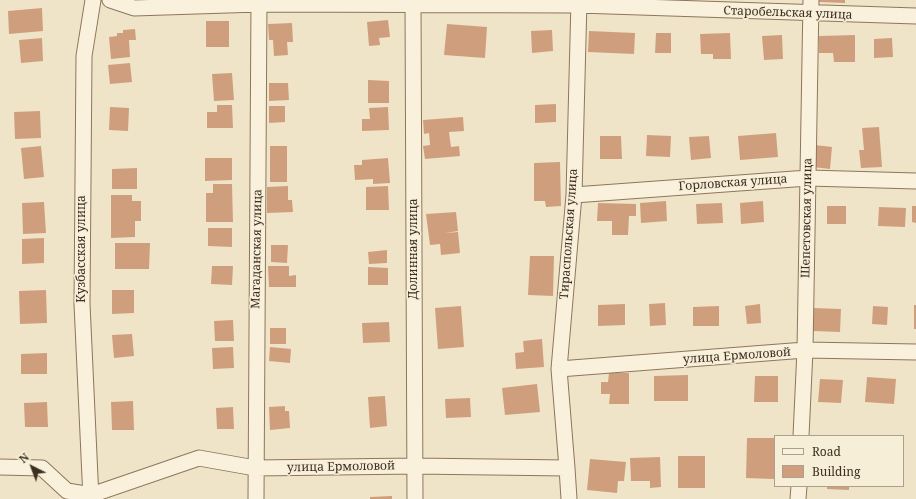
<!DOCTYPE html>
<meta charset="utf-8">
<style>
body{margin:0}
#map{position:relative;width:916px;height:499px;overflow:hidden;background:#f0e4c8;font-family:"Noto Serif",serif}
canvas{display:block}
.legend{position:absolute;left:774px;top:435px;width:130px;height:52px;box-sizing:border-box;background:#f7eed8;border:1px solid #ada18e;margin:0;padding:5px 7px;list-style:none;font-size:12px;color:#3d2e20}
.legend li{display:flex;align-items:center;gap:8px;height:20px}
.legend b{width:20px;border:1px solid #ada18e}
.north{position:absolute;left:12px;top:447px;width:40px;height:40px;-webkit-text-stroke:3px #f7eed8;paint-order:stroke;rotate:318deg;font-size:11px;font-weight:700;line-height:16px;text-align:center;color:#3d2e20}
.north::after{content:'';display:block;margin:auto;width:14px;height:18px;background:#3d2e20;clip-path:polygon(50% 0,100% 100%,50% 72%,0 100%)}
</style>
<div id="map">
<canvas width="916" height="499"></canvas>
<ul class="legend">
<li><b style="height:5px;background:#faf1dc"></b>Road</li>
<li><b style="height:11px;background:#cf9f7d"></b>Building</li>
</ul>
<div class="north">N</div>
</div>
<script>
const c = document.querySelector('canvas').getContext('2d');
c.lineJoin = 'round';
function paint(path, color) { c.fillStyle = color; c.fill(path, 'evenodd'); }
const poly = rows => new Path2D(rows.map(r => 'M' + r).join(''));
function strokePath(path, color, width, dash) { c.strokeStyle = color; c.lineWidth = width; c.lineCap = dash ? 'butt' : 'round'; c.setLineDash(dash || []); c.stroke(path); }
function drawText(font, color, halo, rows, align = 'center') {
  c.font = font + ' "Noto Serif",serif'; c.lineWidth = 3; c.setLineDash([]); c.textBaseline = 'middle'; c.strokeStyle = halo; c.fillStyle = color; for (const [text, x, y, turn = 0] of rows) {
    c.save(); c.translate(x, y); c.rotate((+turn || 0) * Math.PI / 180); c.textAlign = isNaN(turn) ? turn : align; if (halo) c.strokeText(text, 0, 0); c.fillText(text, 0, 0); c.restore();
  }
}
const building = poly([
 [819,0,845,0,845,3,819,2],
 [42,8,43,31,9,34,8,11],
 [388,20,390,37,379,38,380,45,369,46,367,22],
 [206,21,229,21,229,47,206,47],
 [292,23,293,42,287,42,288,55,274,56,273,40,269,40,268,24],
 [447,24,487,27,485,58,444,55],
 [135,29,136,40,129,40,130,57,111,59,109,37,117,36,117,33,123,33,123,30],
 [552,30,553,51,532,53,531,31],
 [589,31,635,33,634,54,588,52],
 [656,33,671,33,671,53,655,53],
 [730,33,731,59,713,59,713,54,701,54,700,34],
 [782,35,783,59,764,60,762,36],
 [855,35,855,62,834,62,833,53,819,53,819,36],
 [42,38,43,61,21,63,19,40],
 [892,38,893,57,874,58,874,39],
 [130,63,132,82,110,84,108,65],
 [232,73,234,100,214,101,212,74],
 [368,80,389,81,389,103,368,103],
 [269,83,288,83,289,100,269,101],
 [556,104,556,122,535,123,535,105],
 [217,105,232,105,233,128,207,128,207,112,217,112],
 [269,106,285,106,285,122,269,123],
 [110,107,129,108,128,131,109,130],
 [388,107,389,130,362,131,362,119,370,119,369,108],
 [40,111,41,138,15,139,14,112],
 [463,117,464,131,449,132,451,147,459,146,460,156,425,159,423,146,430,145,429,133,424,134,423,120],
 [879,127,882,167,861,168,859,150,864,150,862,128],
 [776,133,778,157,740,160,738,136],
 [647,135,671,136,670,157,646,156],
 [600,136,621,136,622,159,600,159],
 [709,136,711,158,691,160,689,137],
 [815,145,832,147,830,169,813,167],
 [41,146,44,177,24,179,21,148],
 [270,146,287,146,287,182,270,182],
 [205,158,232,158,232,180,205,181],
 [388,158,390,183,373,184,373,179,355,180,354,165,362,165,362,160],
 [560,162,561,206,546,207,545,201,534,201,534,182,548,182,534,182,534,163],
 [137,168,137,189,112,189,112,169],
 [213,184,232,184,233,222,206,222,206,193,213,193],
 [288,186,288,200,292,200,293,212,267,213,267,187],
 [388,186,389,210,366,210,366,187],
 [111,195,132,195,132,201,141,201,141,221,135,221,135,237,111,238],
 [666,201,667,221,641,223,640,203],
 [763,201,764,222,741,224,740,203],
 [44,202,46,233,23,234,22,203],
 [598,203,636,204,636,216,629,216,628,235,612,235,612,221,597,221],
 [722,203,723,223,697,224,696,204],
 [827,206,846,206,846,224,827,224],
 [912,206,916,206,916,223,912,222],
 [879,207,906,208,905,227,878,226],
 [456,212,458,231,445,233,458,232,460,253,441,255,440,244,430,245,426,214],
 [208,228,232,228,232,247,208,246],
 [44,238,44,263,22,264,22,239],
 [115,243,150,243,149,269,115,269],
 [271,245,288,245,287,263,271,262],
 [387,250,387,263,369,264,368,252],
 [530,256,554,256,553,296,528,295],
 [212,266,233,266,232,285,211,284],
 [268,266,289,266,289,276,296,275,296,287,269,287],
 [368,267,388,268,388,285,368,285],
 [46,290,47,323,20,324,19,291],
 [112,290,134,290,134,313,112,314],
 [665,303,666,325,650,326,649,304],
 [625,304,625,325,598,326,598,305],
 [760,304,761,323,747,324,745,306],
 [914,305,916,305,916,329,914,329],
 [461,306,464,347,438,349,435,308],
 [719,306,719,326,693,326,693,307],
 [873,306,888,307,887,325,872,324],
 [814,308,841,309,840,332,813,331],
 [233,320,234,341,215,341,214,321],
 [389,322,390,342,363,343,362,323],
 [270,328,286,328,286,344,270,344],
 [132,334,134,356,114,358,112,335],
 [542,339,544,367,516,369,515,353,524,352,523,341],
 [233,347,234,368,213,369,212,348],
 [270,347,291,349,290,363,269,361],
 [47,353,47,374,21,374,21,354],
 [609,373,629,373,629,404,609,404,610,394,601,394,601,382,608,382],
 [688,375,688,401,654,401,654,376],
 [755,376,778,376,778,402,754,402],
 [867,377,896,379,894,404,865,402],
 [820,379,843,380,841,403,818,402],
 [537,384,540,412,505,415,502,388],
 [385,396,387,426,370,428,368,397],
 [470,398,471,417,446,418,445,399],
 [133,401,134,430,112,430,111,402],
 [47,402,48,427,25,427,24,403],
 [285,406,285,411,289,411,290,428,270,430,269,407],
 [233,407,234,429,217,429,216,408],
 [747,438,775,438,774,479,746,478],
 [678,456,705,456,705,488,678,488],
 [660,457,661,487,650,488,650,481,631,481,630,458],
 [590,459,626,462,624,481,618,481,617,493,587,490],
 [827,486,849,486,849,490,827,489],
 [392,496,392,499,370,499,370,497]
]);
const minor = poly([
 [110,0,134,8,259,4,578,5,916,16],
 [413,0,415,499],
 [574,195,808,178,916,181],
 [559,369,805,350,916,352],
 [801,436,805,350,811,0],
 [0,467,42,468,67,491,91,495,199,458,255,468,415,466,567,468,569,499],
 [567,468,559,369,574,195,579,0],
 [91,499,82,304,84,56,93,0],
 [256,499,259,0],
 [798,499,799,486]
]);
const streetNames = [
 ["Старобельская улица",788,13,2],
 ["Горловская улица",733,183,-4],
 ["Шепетовская улица",807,218,-89],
 ["Тираспольская улица",569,234,-86],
 ["Кузбасская улица",82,249,-90],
 ["Магаданская улица",257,249,-89],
 ["Долинная улица",414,249,-90],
 ["улица Ермоловой",737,356,-4],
 ["улица Ермоловой",341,467,-1]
];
paint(building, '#cf9f7d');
strokePath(minor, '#8d765c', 17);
strokePath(minor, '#faf1dc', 15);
drawText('12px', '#3d2e20', '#f7eed8', streetNames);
</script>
